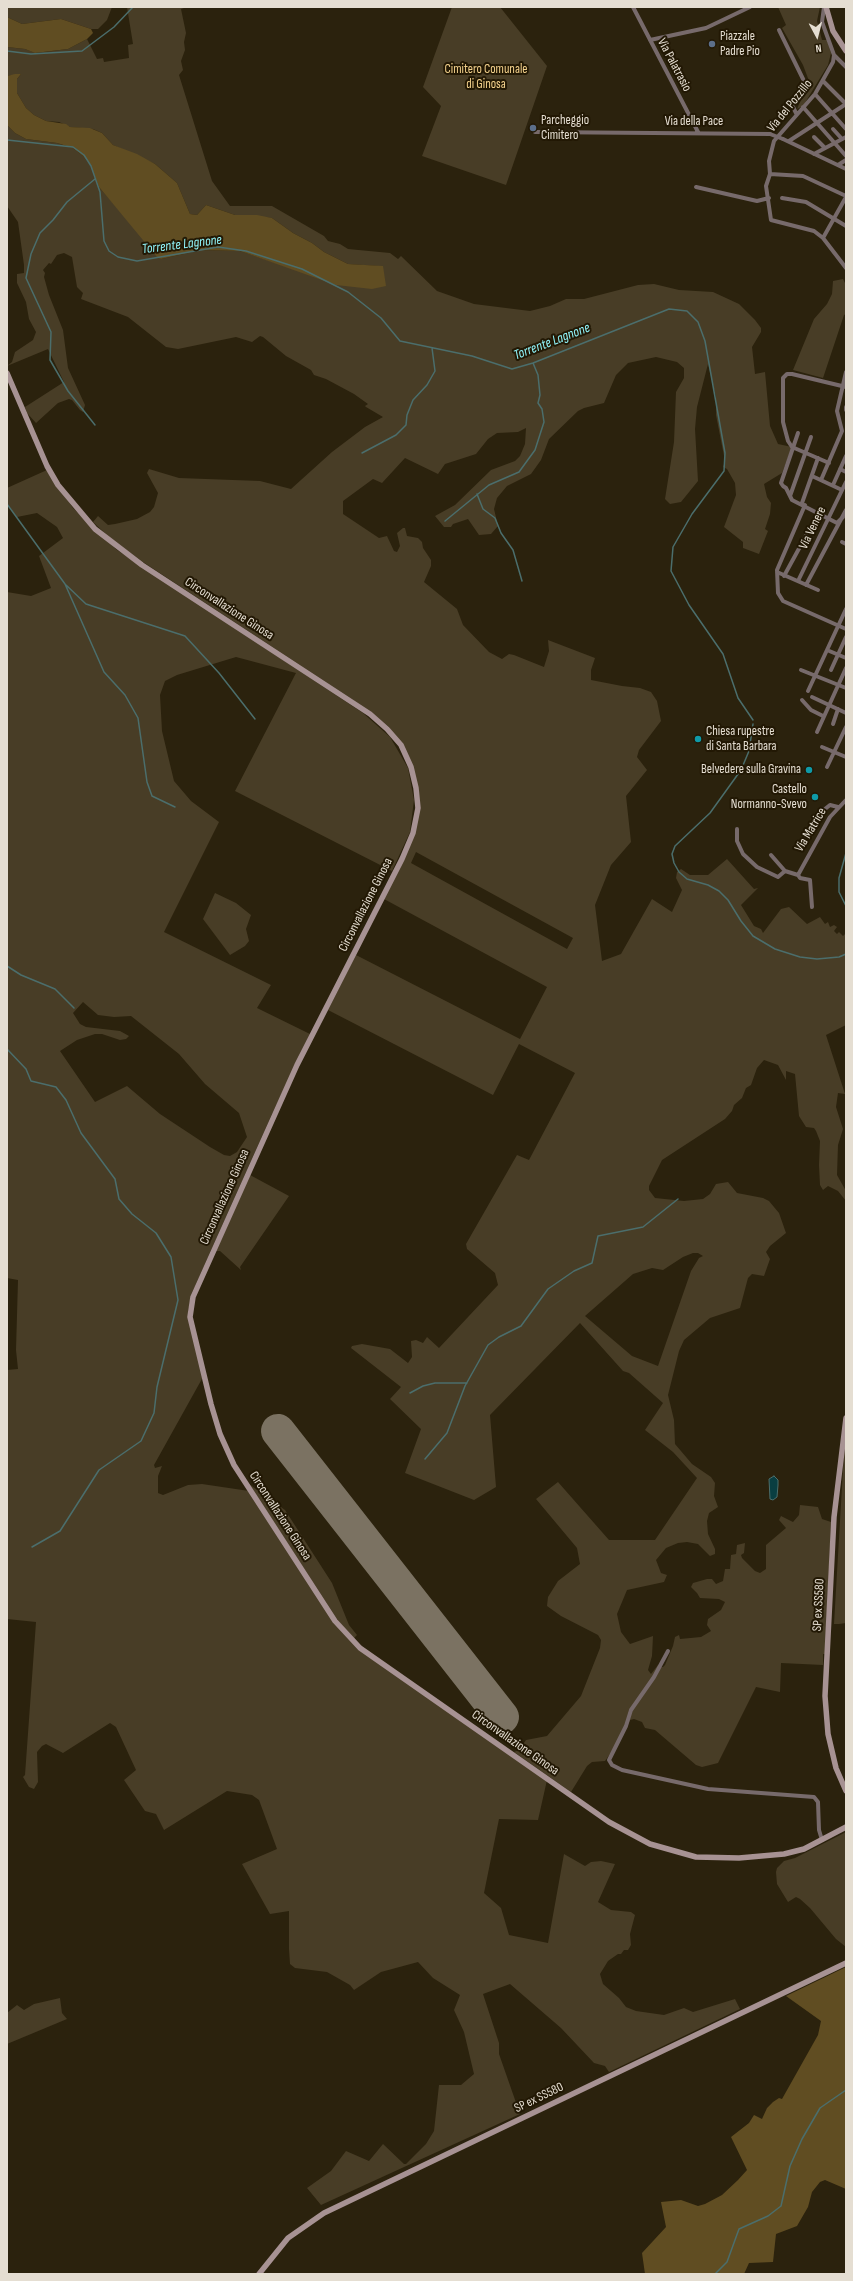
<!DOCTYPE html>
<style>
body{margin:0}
#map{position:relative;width:853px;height:2281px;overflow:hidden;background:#2b220d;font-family:"Sofia Sans Condensed",sans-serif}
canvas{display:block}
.frame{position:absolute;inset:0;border:8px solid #e5ded2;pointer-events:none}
.north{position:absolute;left:797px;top:16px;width:40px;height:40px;-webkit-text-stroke:3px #221804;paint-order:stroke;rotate:173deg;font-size:11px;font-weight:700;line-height:16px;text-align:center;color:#e5ded2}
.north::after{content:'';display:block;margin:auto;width:14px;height:18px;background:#e5ded2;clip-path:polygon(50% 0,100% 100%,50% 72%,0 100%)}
</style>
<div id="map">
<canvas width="853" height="2281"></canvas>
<div class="frame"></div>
<div class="north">N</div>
</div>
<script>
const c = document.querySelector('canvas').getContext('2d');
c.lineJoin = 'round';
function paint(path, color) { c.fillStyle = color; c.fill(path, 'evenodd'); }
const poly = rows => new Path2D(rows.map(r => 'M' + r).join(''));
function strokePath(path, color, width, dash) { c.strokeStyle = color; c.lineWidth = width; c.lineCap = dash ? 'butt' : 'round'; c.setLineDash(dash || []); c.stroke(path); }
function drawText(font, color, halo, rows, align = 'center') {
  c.font = font + ' "Sofia Sans Condensed",sans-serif'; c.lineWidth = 4; c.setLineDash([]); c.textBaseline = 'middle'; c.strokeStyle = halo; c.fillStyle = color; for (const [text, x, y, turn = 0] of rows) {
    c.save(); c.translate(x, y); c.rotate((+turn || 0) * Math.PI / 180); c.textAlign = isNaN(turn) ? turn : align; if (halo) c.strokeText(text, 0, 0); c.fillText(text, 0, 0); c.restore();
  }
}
const green = poly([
 [7,7,112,7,107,20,98,29,91,29,61,19,22,24,7,17],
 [127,7,187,7,181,9,186,33,184,42,185,50,181,61,183,70,179,75,212,181,230,206,272,206,324,236,328,241,340,244,348,249,390,253,398,259,401,256,437,291,474,304,530,311,550,306,566,299,584,299,638,285,654,284,679,290,713,292,739,304,755,320,761,328,761,332,752,347,755,374,765,372,770,426,778,444,792,447,782,473,764,484,767,497,771,503,770,514,765,529,768,531,759,554,743,548,743,542,724,527,736,495,735,483,727,469,723,467,725,461,716,415,716,397,708,364,697,407,695,429,698,481,681,502,670,504,665,499,674,442,676,392,684,378,684,368,677,362,656,357,628,363,616,375,604,403,584,408,578,411,549,439,541,460,531,474,507,486,497,498,494,509,498,526,491,534,479,535,468,519,453,524,451,527,444,527,435,516,455,505,491,470,515,461,520,456,525,444,526,428,518,432,497,433,488,439,476,454,445,464,438,474,405,458,382,483,373,479,343,501,343,514,379,538,387,536,394,551,397,552,400,546,397,533,403,528,405,528,407,536,418,538,422,542,423,548,431,560,431,566,424,582,457,609,463,625,489,652,502,659,509,654,514,655,544,667,549,651,548,640,595,658,591,670,591,680,622,686,640,688,651,692,657,701,661,721,639,750,637,757,647,770,626,796,631,842,611,865,595,905,602,961,621,954,652,899,672,912,682,890,676,878,677,872,681,869,690,875,708,875,727,859,754,889,758,888,741,905,754,926,761,929,763,933,781,909,789,907,807,924,820,917,825,924,828,922,830,927,834,925,837,927,834,931,837,934,839,932,843,936,846,933,846,1025,826,1035,845,1094,838,1093,836,1107,843,1129,838,1145,837,1175,846,1191,846,1201,838,1191,828,1186,823,1190,820,1185,819,1165,820,1141,816,1131,814,1128,806,1127,799,1116,795,1074,786,1071,786,1080,778,1065,764,1060,757,1068,751,1085,746,1088,742,1098,734,1105,732,1111,725,1119,662,1160,649,1186,649,1190,655,1198,684,1201,703,1199,710,1194,716,1184,728,1182,737,1193,763,1198,769,1201,779,1213,786,1233,770,1246,766,1252,770,1259,764,1276,752,1274,748,1278,740,1308,710,1318,684,1340,679,1351,668,1395,674,1420,675,1444,692,1464,711,1477,715,1483,714,1496,718,1507,709,1513,707,1521,708,1534,715,1549,715,1554,710,1556,698,1544,687,1542,678,1543,666,1548,656,1560,661,1573,667,1575,664,1582,627,1590,617,1614,621,1632,630,1644,653,1636,652,1656,648,1670,651,1674,658,1665,658,1667,663,1667,665,1665,673,1646,675,1637,679,1635,680,1639,701,1637,711,1631,707,1625,708,1619,721,1610,725,1602,719,1599,700,1598,697,1593,691,1587,693,1583,707,1579,712,1579,716,1584,723,1581,725,1569,730,1569,731,1555,736,1554,737,1545,745,1543,744,1553,741,1555,742,1558,755,1571,760,1573,766,1569,766,1545,786,1528,779,1520,781,1516,793,1522,799,1515,800,1505,818,1507,822,1519,831,1522,825,1654,823,1654,823,1665,781,1663,780,1692,756,1687,718,1763,702,1767,696,1765,655,1730,645,1728,642,1722,634,1719,630,1720,623,1736,605,1761,592,1762,587,1766,571,1792,514,1752,519,1750,526,1740,547,1736,581,1696,600,1648,601,1640,598,1635,561,1616,547,1606,548,1597,558,1581,580,1564,577,1548,536,1499,558,1482,609,1540,655,1540,697,1478,673,1452,645,1430,663,1403,629,1373,623,1371,580,1323,490,1415,496,1487,474,1500,405,1473,421,1429,390,1399,401,1387,351,1348,352,1346,362,1344,390,1349,408,1363,412,1357,411,1341,416,1340,423,1343,427,1337,439,1348,498,1285,495,1273,467,1249,466,1244,517,1155,529,1160,575,1073,519,1044,493,1095,328,1010,356,955,520,1039,547,987,384,899,413,837,417,781,389,727,370,711,143,562,109,537,93,522,98,516,108,525,115,524,137,519,150,512,154,507,158,493,147,473,149,469,179,478,260,481,291,489,332,452,365,427,383,417,366,407,365,406,368,404,354,394,326,379,314,375,311,370,286,356,263,337,260,336,252,342,236,337,178,349,166,347,128,317,81,299,83,293,77,287,72,257,64,253,57,255,51,264,49,263,43,270,45,273,44,277,49,295,63,330,68,368,85,405,83,412,80,410,72,400,69,399,58,403,36,423,27,413,25,407,64,382,48,349,7,366,12,362,15,352,33,340,36,332,29,319,26,302,17,283,17,274,24,273,24,265,18,222,7,206,7,125,15,133,26,139,57,143,73,148,83,156,90,164,99,187,161,259,201,250,240,251,326,280,385,284,378,266,348,264,324,252,312,243,293,233,272,218,235,215,206,205,197,215,190,214,177,183,155,164,113,145,102,133,93,129,70,127,59,122,46,121,34,115,26,108,17,93,16,86,17,79,21,74,7,76,7,47,25,49,36,53,68,49,87,39,97,59,103,58,104,62,129,58,128,45,133,44],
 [416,852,573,938,567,949,411,863],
 [693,1253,698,1253,703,1256,699,1258,691,1271,658,1366,632,1356,585,1316,633,1274,652,1268,663,1270,683,1257],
 [452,7,500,7,547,66,506,185,422,156,441,106,423,87],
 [778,7,820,7,817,21,822,40,827,40,831,53,828,65,803,106,797,109,809,81,803,65,782,28,786,25],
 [843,279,846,285,846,314,844,315,823,378,793,370,814,319,827,304,832,294,833,281],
 [47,470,73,508,117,550,363,713,390,737,408,768,414,800,410,832,392,871,235,791,296,673,236,657,177,675,165,681,160,695,162,731,174,781,191,801,219,822,164,932,271,985,257,1008,310,1034,272,1114,191,1295,188,1312,203,1377,154,1465,155,1468,162,1466,158,1476,158,1493,163,1495,188,1485,202,1484,249,1491,342,1632,547,1780,538,1820,499,1819,484,1893,501,1908,509,1935,548,1943,564,1854,585,1866,591,1862,601,1861,615,1864,598,1902,611,1910,631,1912,635,1915,630,1934,631,1945,628,1950,624,1950,621,1954,618,1954,608,1961,600,1974,603,1984,619,1998,626,2007,636,2011,664,2015,684,2008,693,2012,735,1999,740,2009,609,2072,605,2066,594,2063,561,2028,510,1984,483,1994,499,2043,499,2054,520,2114,321,2205,307,2188,331,2171,346,2151,369,2161,383,2144,404,2164,406,2164,426,2144,434,2131,439,2085,461,2085,474,2074,464,2032,454,2010,460,1995,433,1978,418,1962,381,1972,354,1990,350,1985,327,1972,295,1968,290,1964,289,1949,289,1911,270,1914,242,1864,277,1849,259,1800,252,1795,227,1791,164,1830,156,1814,145,1811,124,1780,136,1770,116,1727,110,1723,63,1753,46,1744,42,1746,37,1752,38,1782,34,1789,29,1787,23,1777,25,1775,36,1622,7,1619,7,1370,18,1369,16,1350,18,1280,7,1278,7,592,31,596,51,588,39,556,63,538,57,527,37,513,17,517,7,503,7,488],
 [83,1002,98,1015,114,1017,131,1016,179,1054,205,1084,239,1113,247,1137,237,1152,230,1156,224,1155,210,1147,160,1114,127,1086,95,1102,60,1051,77,1040,95,1034,102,1034,120,1040,126,1039,129,1036,120,1031,86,1027,80,1024,73,1013],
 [215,893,236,903,251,915,246,929,249,941,245,946,230,955,203,919],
 [250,1175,289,1196,240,1267,241,1270,220,1251,216,1251],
 [846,1418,846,1623,839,1624,834,1624],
 [249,1484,285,1510,332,1583,349,1625,357,1635,354,1638,339,1622],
 [846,1832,846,1947,836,1939,810,1908,800,1899,796,1897,788,1902,777,1884,776,1872,777,1868,784,1861,795,1858],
 [60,1998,62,2013,67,2019,7,2044,7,2013,17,2005,24,2010,34,2004]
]);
const forest = poly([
 [7,17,22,24,61,19,91,29,93,33,87,39,68,49,35,53,25,49,7,47],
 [15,74,21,74,17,79,17,93,26,108,34,115,46,121,66,124,70,127,90,128,102,133,113,145,137,154,155,164,177,183,190,214,197,215,206,205,235,215,257,215,272,218,293,233,312,243,324,252,348,264,383,266,386,286,372,289,336,285,240,251,201,250,161,259,157,257,99,187,90,164,83,156,73,148,57,143,26,139,15,133,7,125,7,76],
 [846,1967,846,2189,825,2180,820,2182,812,2192,808,2207,797,2226,776,2234,773,2262,749,2263,744,2274,645,2274,642,2253,666,2227,661,2202,681,2200,698,2206,705,2204,722,2195,738,2180,747,2170,731,2137,749,2123,754,2115,762,2119,767,2108,773,2102,779,2098,782,2099,818,2035,821,2021,786,1996]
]);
const water = poly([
 [774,1476,778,1480,778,1485,777,1497,773,1500,770,1499,769,1479,774,1476]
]);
const stream = poly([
 [7,51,31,54,82,51,114,27,133,7],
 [7,140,73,147,84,155,91,166,100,192,104,241,109,251,118,257,137,261,218,247,246,251,302,269,348,292,381,318,400,341,472,356,512,369,533,363,669,309,687,311,698,322,705,341,725,453,724,471,692,514,673,547,671,571,689,605,723,654,738,698,753,720],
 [95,425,68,391,50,360,51,332,26,278,31,254,40,233,53,220,67,202,95,179],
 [362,453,396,435,406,425,407,415,413,400,427,385,435,371,432,348],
 [477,494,483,509,495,518,501,533,513,550,522,581],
 [7,504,65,584,104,672,125,695,138,718,147,782,152,796,175,807],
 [445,521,489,485,519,472,535,450,544,422,542,409,538,403,540,395,538,375,533,363],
 [66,585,86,604,185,636,219,673,255,719],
 [753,724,749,751,741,770,710,813,675,846,672,854,674,863,679,872,687,879,708,885,719,891,728,900,741,921,753,936,775,949,800,957,817,959,839,957,846,954],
 [846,853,839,878,839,892,846,906],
 [7,966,21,975,55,989,74,1008],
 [7,1049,26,1069,31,1081,56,1087,66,1100,81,1133,115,1179,119,1199,132,1214,156,1233,171,1257,178,1300,157,1387,154,1413,141,1441,99,1470,60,1531,32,1547],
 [410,1393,423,1386,435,1383,467,1383],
 [425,1459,447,1433,465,1386,488,1345,499,1337,521,1326,548,1289,574,1271,592,1263,598,1236,643,1227,678,1199],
 [715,2274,727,2262,739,2229,768,2216,781,2206,790,2166,802,2139,820,2108,846,2090]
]);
const runway = poly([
 [278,1431,502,1717]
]);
const street = poly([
 [633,7,698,132],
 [824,7,822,22,834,55,833,62,815,94,774,141,769,161,770,174,766,186,771,220,814,231,823,238,846,268],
 [779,30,804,81,803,86,792,105,796,113],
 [650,40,706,28,750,7],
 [834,55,846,67],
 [823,81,846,104],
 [815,94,846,129],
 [803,107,846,156],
 [833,129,842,139],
 [535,132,770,134],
 [814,137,825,148],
 [783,139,846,169],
 [789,141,846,104],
 [814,154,846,137],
 [838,165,846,160],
 [770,174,803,176,846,196],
 [696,187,757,201,769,198],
 [782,198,806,202,846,226],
 [823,238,846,197],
 [846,407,846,410],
 [798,433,781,483,783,486,786,488,792,500,837,523,843,517],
 [829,463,792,447,788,441,783,422,783,378,787,374,792,374,846,387],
 [840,469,846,472],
 [812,476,842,490],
 [821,480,842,431,837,411,846,372],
 [833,485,846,456],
 [790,496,811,437],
 [802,503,818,458],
 [805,505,777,570,778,593,783,601,846,629],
 [842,542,846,544],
 [777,572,818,590],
 [784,576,819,512],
 [798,581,846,482],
 [806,585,846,510],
 [827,650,846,658],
 [801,670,846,688],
 [831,670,846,637],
 [808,691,846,609],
 [812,697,846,713],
 [802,700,811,710,823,716],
 [833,724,838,709],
 [817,732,846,668],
 [822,747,846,757],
 [827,767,846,727],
 [737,829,737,841,743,854,757,867,778,877,785,871],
 [806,837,825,809,830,805,838,807],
 [771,855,785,871,798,875,800,878,810,880,812,907],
 [798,875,830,817,846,800],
 [668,1651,654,1677,631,1710,626,1726,609,1760,612,1765,622,1770,708,1789,814,1797,818,1802,819,1830,822,1840]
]);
const secondary = poly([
 [826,7,833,31,846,51],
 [7,373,47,466,58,485,95,529,142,565,370,714,387,729,401,745,411,767,416,788,418,808,413,833,402,859,297,1065,193,1297,190,1317,211,1404,220,1434,234,1465,335,1621,360,1648,609,1822,650,1844,696,1857,739,1858,784,1854,804,1849,846,1827],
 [846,1418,834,1517,825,1696,828,1734,836,1768,846,1791],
 [259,2274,288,2238,324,2213,846,1963]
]);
const streetBridge = poly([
 [770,134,783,139]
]);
const markers = [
 [712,44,4,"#5c6f8a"],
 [533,128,4,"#5c6f8a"],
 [698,739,4,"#0f9aa8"],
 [809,770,4,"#0f9aa8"],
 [815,797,4,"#0f9aa8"]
];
const poiNames = [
 ["Piazzale",720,37],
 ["Padre Pio",720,52],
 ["Parcheggio",541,121],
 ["Cimitero",541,136],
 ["Chiesa rupestre",706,732],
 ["di Santa Barbara",706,747],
 ["Belvedere sulla Gravina",801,770,"right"],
 ["Castello",807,790,"right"],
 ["Normanno-Svevo",807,805,"right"]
];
const streetNames = [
 ["Via Palatrasio",674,65,62],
 ["Via del Pozzillo",790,106,-51],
 ["Via della Pace",694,122],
 ["Via Venere",813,528,-64],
 ["Circonvallazione Ginosa",229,609,33],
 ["Via Matrice",811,830,-59],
 ["Circonvallazione Ginosa",366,905,-63],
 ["Circonvallazione Ginosa",225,1197,-66],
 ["Circonvallazione Ginosa",280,1516,57],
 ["SP ex SS580",819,1605,-87],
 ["Circonvallazione Ginosa",515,1743,35],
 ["SP ex SS580",539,2098,-26]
];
const parkNames = [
 ["Cimitero Comunale",486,70],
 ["di Ginosa",486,85]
];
const waterNames = [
 ["Torrente Lagnone",182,245,-7],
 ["Torrente Lagnone",552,342,-21]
];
paint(green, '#483d26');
paint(forest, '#604d22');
paint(water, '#093e41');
strokePath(water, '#4b6e6c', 1);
strokePath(stream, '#4b6e6c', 1.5);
strokePath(runway, '#7b7262', 34);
strokePath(street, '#776a6b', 4);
strokePath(secondary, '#a79293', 5.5);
strokePath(streetBridge, '#776a6b', 4);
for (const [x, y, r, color] of markers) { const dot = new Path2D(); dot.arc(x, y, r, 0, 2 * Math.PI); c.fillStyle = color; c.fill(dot); strokePath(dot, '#221804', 1.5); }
drawText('13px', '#e5ded2', '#221804', poiNames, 'left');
drawText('13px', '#e5ded2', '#221804', streetNames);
drawText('13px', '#f4d28d', '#221804', parkNames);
drawText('italic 14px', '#91f6fc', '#221804', waterNames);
</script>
